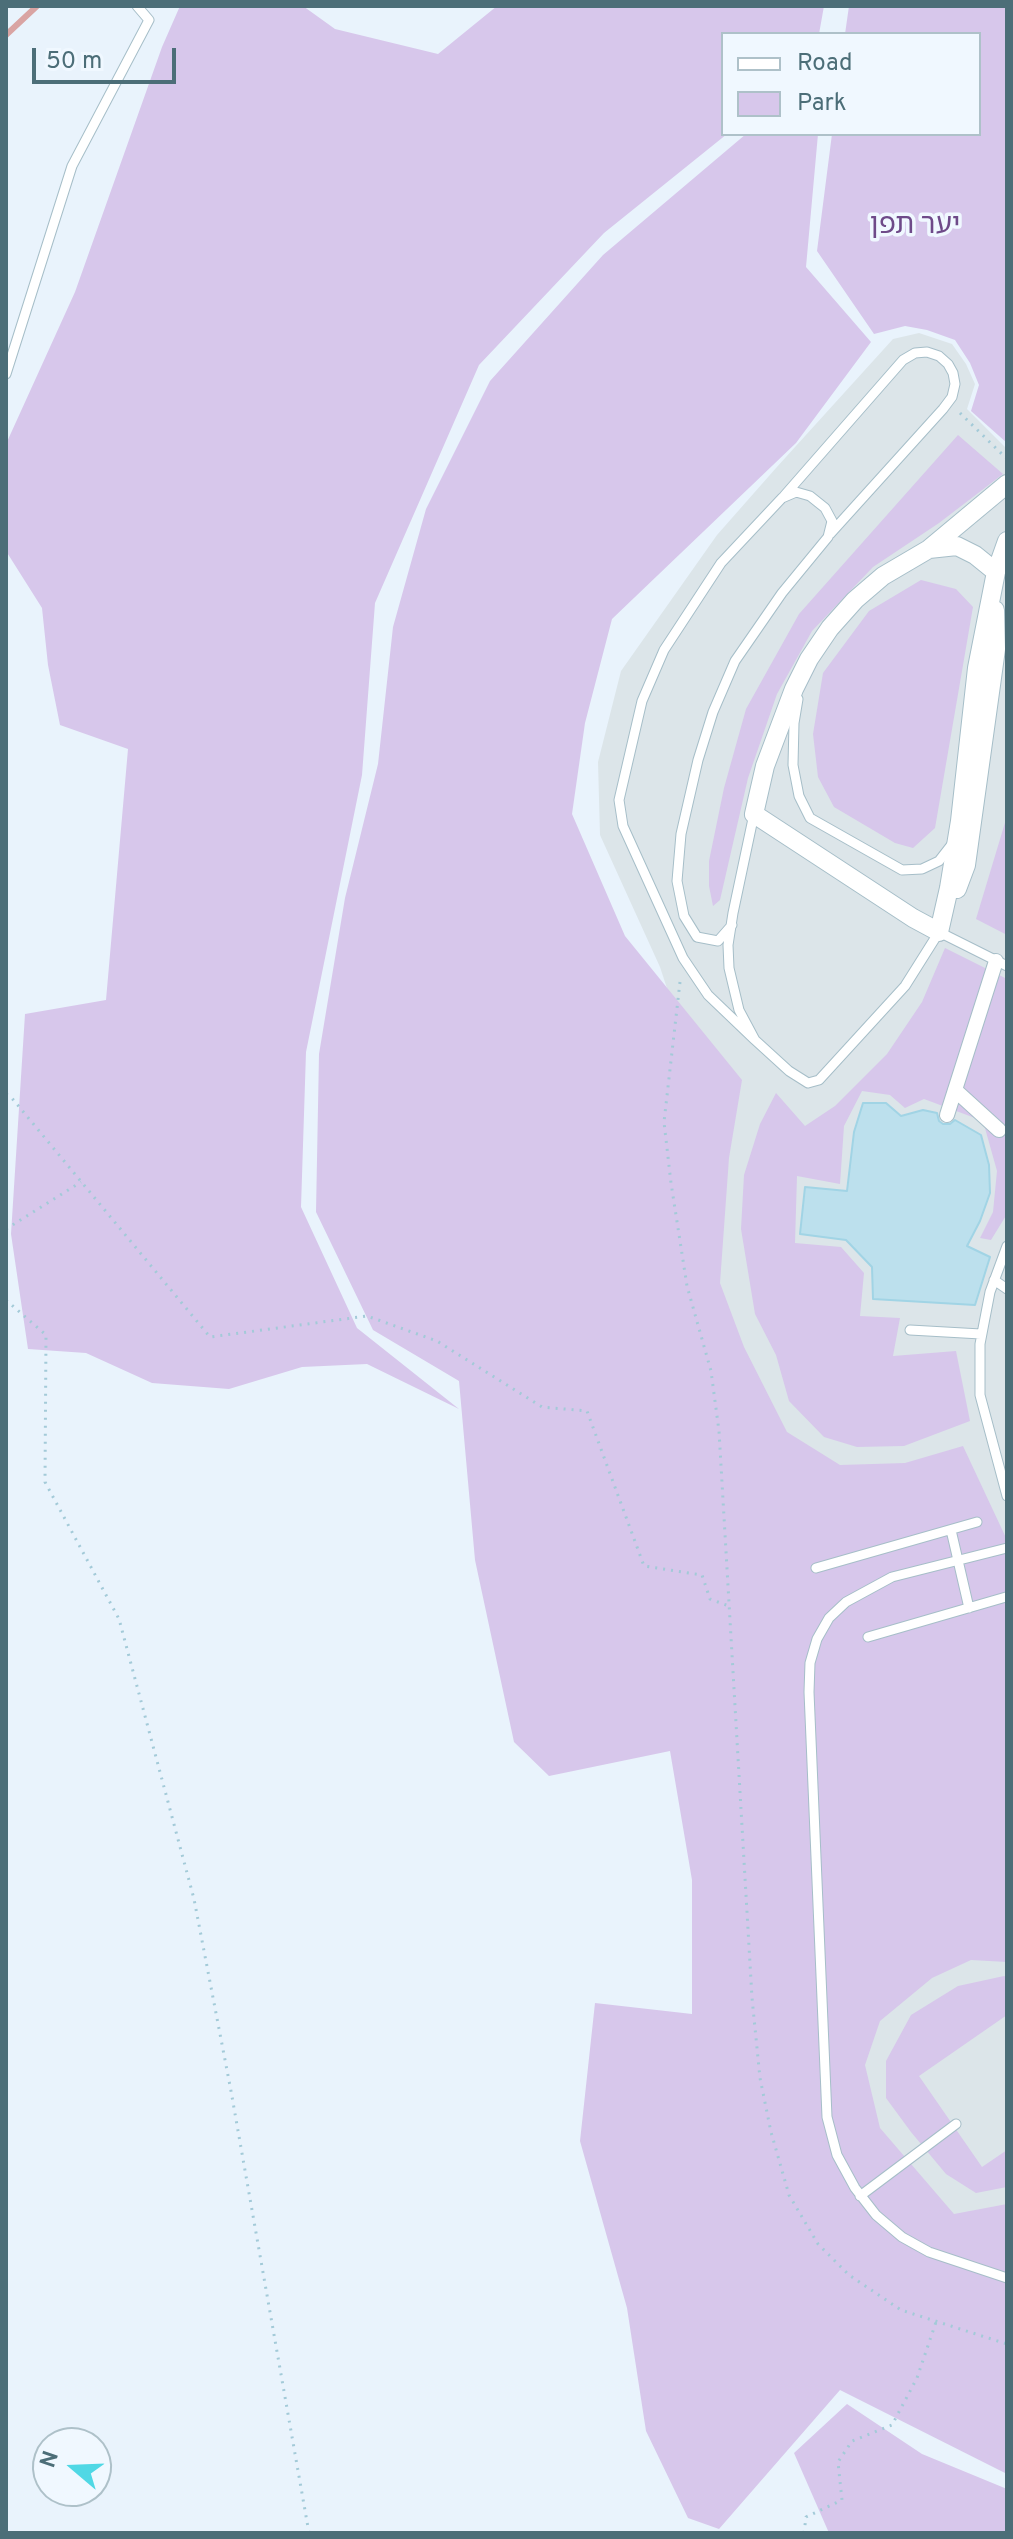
<!DOCTYPE html>
<meta charset="utf-8">
<style>
body{margin:0}
#map{position:relative;width:1013px;height:2539px;overflow:hidden;background:#e9f3fc;font-family:Overpass,sans-serif}
canvas{display:block}
.frame{position:absolute;inset:0;border:8px solid #4c6e78;pointer-events:none}
.legend{position:absolute;left:721px;top:32px;width:260px;height:104px;box-sizing:border-box;background:#f0f8ff;border:2px solid #aec1c9;margin:0;padding:10px 14px;list-style:none;font-size:24px;color:#4c6e78}
.legend li{display:flex;align-items:center;gap:16px;height:40px}
.legend b{width:40px;border:2px solid #aec1c9}
.north{position:absolute;left:32px;top:2427px;width:80px;height:80px;box-sizing:border-box;background:#f0f8ff;border:2px solid #aec1c9;border-radius:50%;rotate:289deg;font-size:22px;font-weight:700;line-height:32px;text-align:center;color:#4c6e78}
.north::after{content:'';display:block;margin:auto;width:28px;height:36px;background:#50d8e5;clip-path:polygon(50% 0,100% 100%,50% 72%,0 100%)}
.scale{position:absolute;left:32px;top:48px;width:144px;height:36px;box-sizing:border-box;border:4px solid #4c6e78;border-top:0;padding-left:10px;font-size:24px;line-height:28px;white-space:nowrap;color:#4c6e78;-webkit-text-stroke:6px #f0f8ff;paint-order:stroke}
</style>
<div id="map">
<canvas width="1013" height="2539"></canvas>
<div class="frame"></div>
<ul class="legend">
<li><b style="height:10px;background:#fff"></b>Road</li>
<li><b style="height:22px;background:#d7c7eb"></b>Park</li>
</ul>
<div class="north">N</div>
<div class="scale">50 m</div>
</div>
<script>
const c = document.querySelector('canvas').getContext('2d');
c.lineJoin = 'round';
function paint(path, color) { c.fillStyle = color; c.fill(path, 'evenodd'); }
const poly = rows => new Path2D(rows.map(r => 'M' + r).join(''));
function strokePath(path, color, width, dash) { c.strokeStyle = color; c.lineWidth = width; c.lineCap = dash ? 'butt' : 'round'; c.setLineDash(dash || []); c.stroke(path); }
function drawText(font, color, halo, rows, align = 'center') {
  c.font = font + ' Overpass,"Noto Sans Hebrew",sans-serif'; c.lineWidth = 7; c.setLineDash([]); c.textBaseline = 'middle'; c.strokeStyle = halo; c.fillStyle = color; for (const [text, x, y, turn = 0] of rows) {
    c.save(); c.translate(x, y); c.rotate((+turn || 0) * Math.PI / 180); c.textAlign = isNaN(turn) ? turn : align; if (halo) c.strokeText(text, 0, 0); c.fillText(text, 0, 0); c.restore();
  }
}
const industrial = poly([
 [919,333,952,344,966,364,975,384,967,409,1007,449,1007,2328,826,2231,684,1040,660,967,600,835,598,762,621,671,717,535,776,468,893,339]
]);
const green = poly([
 [180,6,303,6,335,29,438,54,497,6,824,6,819,34,723,34,723,134,727,134,604,233,479,365,375,603,362,775,306,1052,301,1207,357,1328,459,1409,367,1364,302,1367,229,1389,152,1383,86,1353,28,1349,11,1234,25,1014,106,1000,128,749,60,725,48,665,42,608,6,551,6,444,75,292,162,47],
 [849,6,1007,6,1007,443,971,411,979,385,970,363,955,340,927,330,905,326,874,334,817,251,832,134,979,134,979,34,845,34],
 [746,134,818,134,806,267,871,342,796,443,612,619,585,723,572,814,625,936,742,1080,729,1158,720,1283,744,1347,787,1432,840,1465,905,1463,963,1446,1007,1540,1007,1962,971,1960,932,1978,880,2021,865,2065,880,2128,954,2214,1007,2204,1007,2474,840,2390,719,2529,688,2518,646,2431,627,2308,580,2141,595,2003,692,2014,692,1880,670,1751,549,1776,514,1742,475,1560,459,1381,373,1330,316,1212,319,1054,345,898,378,764,393,627,426,509,490,381,603,255],
 [958,435,1003,474,939,523,873,567,812,631,777,694,748,778,720,900,713,906,709,886,709,861,724,788,746,709,799,614],
 [921,580,956,589,973,607,935,828,913,848,895,843,834,807,818,777,813,734,823,673,869,611],
 [1007,816,1007,935,976,919],
 [945,948,1007,979,1007,1214,991,1240,980,1238,993,1212,997,1171,983,1121,924,1099,905,1108,890,1095,862,1091,844,1126,840,1184,797,1176,795,1243,841,1247,864,1273,860,1316,900,1318,893,1356,956,1351,970,1421,904,1446,857,1447,824,1437,789,1401,776,1355,755,1314,741,1229,744,1175,760,1124,776,1093,805,1126,835,1106,887,1054,922,1002],
 [1004,1976,1007,1977,1007,2015,919,2076,982,2167,1007,2150,1007,2187,976,2193,946,2174,911,2132,886,2098,886,2061,911,2015,958,1986],
 [847,2404,922,2454,1007,2489,1007,2533,829,2533,794,2453]
]);
const stream = poly([
 [6,35,37,6]
]);
const building = poly([
 [863,1103,886,1103,901,1116,923,1110,937,1113,939,1121,943,1124,950,1124,955,1120,981,1135,989,1165,990,1193,980,1221,967,1246,990,1257,975,1305,873,1299,872,1267,846,1240,800,1234,805,1187,847,1191,854,1132,863,1103]
]);
const path = poly([
 [960,413,1007,459],
 [680,982,664,1122,671,1183,687,1286,711,1371,719,1431,752,1998,760,2078,771,2132,789,2195,818,2244,849,2275,901,2310,1007,2344],
 [6,1094,11,1097,210,1337,367,1316,437,1341,542,1407,587,1411,644,1566,702,1575,710,1599,729,1606],
 [6,1229,81,1182],
 [6,1300,46,1335,45,1482,119,1619,194,1899,231,2091,309,2533],
 [804,2533,806,2517,842,2500,838,2462,852,2441,892,2425,917,2378,936,2322]
]);
const service = poly([
 [6,374,72,166,149,20,137,6],
 [784,496,903,360,915,353,927,352,939,356,948,364,953,373,955,384,952,397,943,409,830,534],
 [798,699,794,723,793,765,799,796,810,818,902,870,922,869,939,861,953,843],
 [754,814,733,913,728,945,729,968,739,1010,755,1040,789,1071,808,1083,819,1080,905,986,939,932,1007,966],
 [732,925,718,941,697,937,684,916,677,881,681,834,698,760,713,712,735,661,782,593,828,537,832,521,825,508,810,496,796,492,782,498,721,563,664,650,642,701,619,800,623,826,683,958,708,995,755,1040],
 [1007,1246,990,1292,980,1344,980,1395,1007,1496],
 [994,1280,1007,1289],
 [910,1330,981,1334],
 [951,1530,969,1608],
 [1007,1548,892,1577,846,1602,829,1618,817,1639,810,1663,809,1692,827,2117,837,2155,855,2188,876,2215,902,2237,929,2252,1007,2278],
 [816,1568,977,1522],
 [868,1637,1006,1597],
 [860,2196,956,2124]
]);
const pedestrian = poly([
 [955,1090,999,1130],
 [947,1115,996,961]
]);
const minor = poly([
 [929,549,957,546,975,555,996,572],
 [957,889,966,865,996,649,995,610],
 [939,932,913,918,754,814,765,766,794,689,809,659,830,628,855,600,883,576,929,549,1007,484],
 [939,932,949,888,960,821,977,668,996,572,1007,541]
]);
const parkNames = [
 ["יער תפן",915,227]
];
paint(industrial, '#dce5e9');
paint(green, '#d7c7eb');
strokePath(stream, '#d9a4a3', 6);
paint(building, '#bce0ed');
strokePath(building, '#a1d4e5', 2);
strokePath(service, '#a6bec8', 11);
strokePath(pedestrian, '#a6bec8', 16);
strokePath(minor, '#a6bec8', 20);
strokePath(path, '#a3cad8', 3, [2, 6]);
strokePath(service, '#fff', 9);
strokePath(pedestrian, '#fff', 14);
strokePath(minor, '#fff', 18);
drawText('28px', '#6e4a89', '#f0f8ff', parkNames);
</script>
